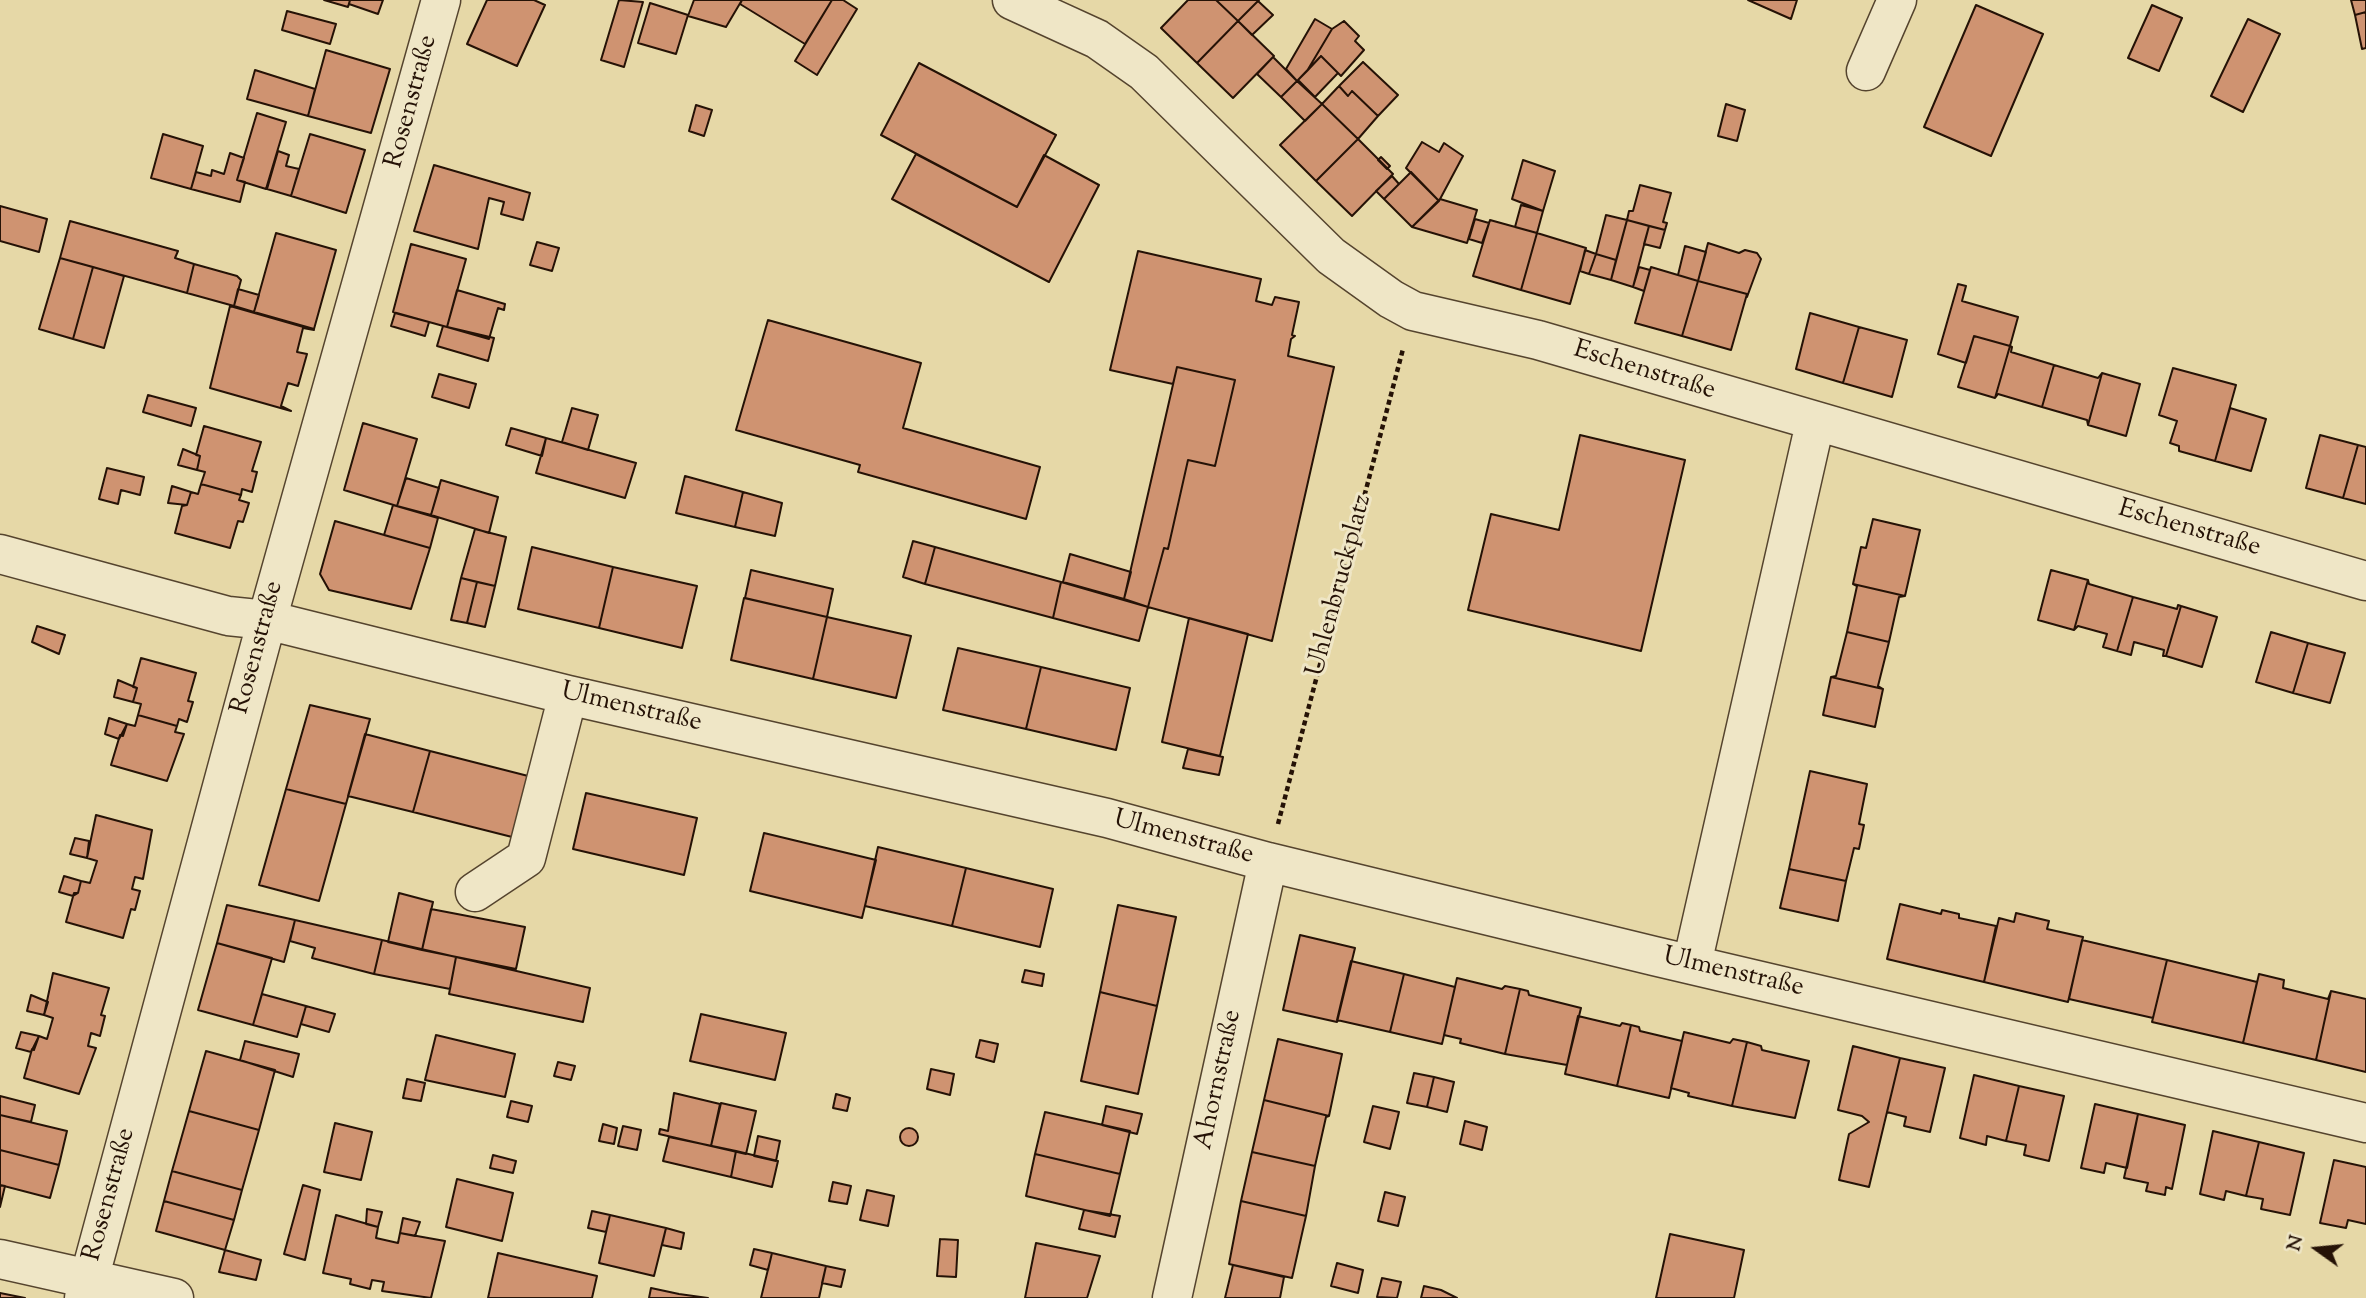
<!DOCTYPE html>
<meta charset="utf-8">
<style>
body{margin:0}
#map{position:relative;width:2366px;height:1298px;overflow:hidden;background:#e6d8a7;font-family:"Sorts Mill Goudy",serif}
canvas{display:block}
.north{position:absolute;left:2282px;top:1214px;width:70px;height:70px;-webkit-text-stroke:5px #efe6c6;paint-order:stroke;rotate:285deg;font-size:19px;font-weight:700;line-height:28px;text-align:center;color:#251206}
.north::after{content:'';display:block;margin:auto;width:24px;height:32px;background:#251206;clip-path:polygon(50% 0,100% 100%,50% 72%,0 100%)}
</style>
<div id="map">
<canvas width="2366" height="1298"></canvas>
<div class="north">N</div>
</div>
<script>
const c = document.querySelector('canvas').getContext('2d');
c.lineJoin = 'round';
function paint(path, color) { c.fillStyle = color; c.fill(path, 'evenodd'); }
const poly = rows => new Path2D(rows.map(r => 'M' + r).join(''));
function strokePath(path, color, width, dash) { c.strokeStyle = color; c.lineWidth = width; c.lineCap = dash ? 'butt' : 'round'; c.setLineDash(dash || []); c.stroke(path); }
function drawText(font, color, halo, rows, align = 'center') {
  c.font = font + ' "Sorts Mill Goudy",serif'; c.lineWidth = 6; c.setLineDash([]); c.textBaseline = 'middle'; c.strokeStyle = halo; c.fillStyle = color; for (const [text, x, y, turn = 0] of rows) {
    c.save(); c.translate(x, y); c.rotate((+turn || 0) * Math.PI / 180); c.textAlign = isNaN(turn) ? turn : align; if (halo) c.strokeText(text, 0, 0); c.fillText(text, 0, 0); c.restore();
  }
}
const building = poly([
 [324,0,350,0,348,7,324,0],
 [350,0,383,0,378,14,349,4,350,0],
 [487,0,534,0,545,5,517,66,467,44,487,0],
 [619,0,643,2,624,67,601,60,619,0],
 [694,0,742,0,726,27,688,16,694,0],
 [742,0,832,0,805,44,740,4,742,0],
 [832,0,843,0,857,9,817,75,795,61,832,0],
 [1188,0,1216,0,1238,21,1197,63,1161,28,1188,0],
 [1216,0,1259,0,1238,21,1216,0],
 [1748,0,1797,0,1791,19,1748,0],
 [2351,0,2366,0,2366,12,2355,15,2351,0],
 [1258,1,1273,15,1252,35,1238,21,1258,1],
 [650,3,688,15,676,54,638,43,650,3],
 [1976,5,2043,34,1991,156,1924,127,1976,5],
 [2152,5,2182,18,2159,71,2128,58,2152,5],
 [287,11,336,24,330,44,282,30,287,11],
 [2366,12,2366,48,2362,49,2355,15,2366,12],
 [1315,19,1332,29,1307,71,1297,81,1286,69,1315,19],
 [2248,19,2280,34,2243,112,2211,96,2248,19],
 [1238,21,1274,56,1233,98,1197,63,1238,21],
 [1344,21,1359,36,1355,41,1364,50,1341,76,1321,56,1307,71,1332,29,1344,21],
 [326,50,390,69,371,133,308,116,326,50],
 [1321,56,1338,73,1315,97,1298,80,1321,56],
 [1273,57,1297,81,1281,97,1257,74,1273,57],
 [1363,62,1398,95,1378,116,1352,91,1348,96,1339,86,1363,62],
 [919,63,1056,135,1017,207,881,135,919,63],
 [255,70,315,89,308,116,247,99,255,70],
 [1297,81,1322,104,1305,121,1281,97,1297,81],
 [1339,86,1348,96,1352,91,1378,116,1358,139,1322,104,1339,86],
 [1322,104,1358,139,1316,181,1280,145,1322,104],
 [1726,104,1745,110,1737,141,1718,136,1726,104],
 [696,105,712,110,704,136,689,131,696,105],
 [257,113,286,122,266,189,237,180,257,113],
 [163,134,203,146,191,189,151,178,163,134],
 [310,134,365,150,346,213,291,196,310,134],
 [1358,139,1393,174,1352,216,1316,181,1358,139],
 [1422,142,1439,152,1444,143,1463,156,1439,201,1406,168,1422,142],
 [278,151,289,155,286,166,299,169,291,196,267,189,278,151],
 [230,153,244,158,237,180,245,182,240,202,191,189,196,172,211,176,212,170,224,174,230,153],
 [916,154,1017,207,1044,155,1099,185,1049,282,892,199,916,154],
 [1381,157,1390,166,1387,169,1378,160,1381,157],
 [1523,160,1555,171,1543,211,1512,199,1523,160],
 [434,165,530,193,523,220,501,214,504,202,489,198,478,249,414,231,434,165],
 [1411,172,1439,201,1412,227,1384,199,1411,172],
 [1392,176,1399,184,1384,199,1376,191,1392,176],
 [1640,185,1671,193,1663,222,1667,223,1665,230,1627,220,1629,211,1633,211,1640,185],
 [1440,199,1477,210,1467,243,1412,227,1440,199],
 [1521,205,1543,211,1537,233,1515,227,1521,205],
 [0,206,47,219,39,252,0,241,0,206],
 [1606,215,1627,220,1616,260,1596,254,1606,215],
 [1475,219,1489,223,1482,243,1469,239,1475,219],
 [1490,220,1537,233,1521,290,1473,276,1490,220],
 [1627,220,1649,226,1633,287,1611,280,1627,220],
 [70,221,178,251,175,258,194,264,187,293,60,258,70,221],
 [1649,226,1665,230,1660,248,1644,244,1649,226],
 [276,233,336,250,314,329,254,312,276,233],
 [1537,233,1586,248,1570,304,1521,290,1537,233],
 [537,242,559,248,552,271,530,265,537,242],
 [1708,243,1739,253,1745,250,1757,253,1761,259,1747,297,1747,294,1698,281,1708,243],
 [411,244,466,259,447,327,393,312,411,244],
 [1685,246,1706,252,1698,281,1678,275,1685,246],
 [1585,250,1596,254,1589,274,1580,271,1585,250],
 [1138,251,1261,279,1256,301,1272,305,1275,297,1299,302,1292,335,1295,336,1291,339,1288,356,1334,367,1272,641,1148,607,1164,548,1168,549,1188,460,1215,466,1235,380,1177,367,1173,384,1110,370,1138,251],
 [1596,254,1616,260,1611,280,1589,274,1596,254],
 [60,258,93,267,73,339,39,329,60,258],
 [194,264,237,276,241,280,234,306,187,293,194,264],
 [93,267,124,276,104,348,73,339,93,267],
 [1639,267,1650,270,1644,291,1633,287,1639,267],
 [1651,267,1698,281,1682,336,1635,323,1651,267],
 [1698,281,1747,294,1731,350,1682,336,1698,281],
 [1958,284,1966,286,1962,301,2018,317,2010,346,1974,336,1966,363,1938,354,1958,284],
 [238,289,259,295,254,312,234,306,238,289],
 [457,290,505,304,504,310,498,308,489,339,447,327,457,290],
 [230,306,314,330,303,328,297,352,307,354,298,386,288,383,281,406,291,411,210,388,230,306],
 [395,313,429,322,425,336,391,326,395,313],
 [1810,313,1859,327,1843,383,1796,369,1810,313],
 [768,320,921,363,903,428,1040,467,1026,519,858,472,860,465,736,430,768,320],
 [443,326,494,338,488,361,437,346,443,326],
 [1859,327,1907,340,1892,397,1843,383,1859,327],
 [1974,336,2010,346,1995,398,1958,387,1974,336],
 [2010,346,2012,347,2011,352,2054,365,2042,407,1998,394,1995,398,2010,346],
 [2054,365,2098,378,2102,373,2088,425,2087,420,2042,407,2054,365],
 [1177,367,1235,380,1215,466,1188,460,1168,549,1164,548,1148,607,1124,599,1177,367],
 [2173,368,2236,385,2215,461,2179,451,2179,446,2170,443,2177,421,2159,415,2173,368],
 [2102,373,2140,384,2126,436,2088,425,2102,373],
 [439,374,476,384,469,408,432,397,439,374],
 [148,395,196,408,191,426,143,412,148,395],
 [572,408,598,415,588,450,562,442,572,408],
 [2230,408,2266,419,2251,471,2215,461,2230,408],
 [363,423,417,439,397,506,344,490,363,423],
 [204,426,261,442,252,471,257,472,252,492,242,489,241,495,201,484,205,472,197,470,200,456,196,455,204,426],
 [511,428,546,438,542,456,506,445,511,428],
 [1580,435,1685,460,1641,651,1468,610,1491,514,1559,530,1580,435],
 [2320,435,2358,445,2343,498,2306,488,2320,435],
 [546,438,636,463,625,498,536,473,546,438],
 [2358,445,2366,447,2366,504,2343,498,2358,445],
 [183,449,200,456,197,470,178,465,183,449],
 [107,468,144,477,140,495,121,490,118,504,99,499,107,468],
 [685,476,743,492,735,527,676,513,685,476],
 [406,478,439,488,431,515,397,506,406,478],
 [441,480,498,497,489,533,431,515,441,480],
 [201,484,241,495,239,500,249,503,243,522,238,521,230,548,175,533,182,506,187,505,191,492,198,494,201,484],
 [172,486,191,492,187,505,168,503,172,486],
 [743,492,782,503,775,536,735,527,743,492],
 [393,505,438,518,430,548,384,535,393,505],
 [1873,519,1920,530,1905,596,1853,584,1861,547,1866,548,1873,519],
 [335,521,430,548,411,609,329,590,320,574,335,521],
 [475,529,506,537,495,586,461,578,475,529],
 [913,541,935,547,925,584,903,577,913,541],
 [532,547,613,567,599,628,518,609,532,547],
 [935,547,1061,582,1053,618,925,584,935,547],
 [1070,554,1131,572,1124,599,1063,582,1070,554],
 [613,567,697,586,682,648,599,628,613,567],
 [751,570,833,589,827,617,745,598,751,570],
 [2051,570,2088,580,2074,630,2038,620,2051,570],
 [461,578,477,582,467,623,451,620,461,578],
 [2088,580,2089,584,2133,597,2117,651,2103,647,2107,634,2078,626,2074,630,2088,580],
 [477,582,495,586,485,627,467,623,477,582],
 [1061,582,1148,607,1139,641,1053,618,1061,582],
 [1853,584,1905,596,1899,597,1889,642,1847,632,1857,586,1853,584],
 [2133,597,2177,609,2178,605,2181,606,2166,656,2163,656,2164,650,2134,642,2131,655,2117,651,2133,597],
 [744,598,827,617,813,679,731,660,744,598],
 [2181,606,2217,617,2202,667,2166,656,2181,606],
 [827,617,911,636,896,698,813,679,827,617],
 [1189,618,1248,634,1220,756,1162,742,1189,618],
 [37,626,65,635,59,654,32,642,37,626],
 [1847,632,1889,642,1878,686,1883,689,1831,677,1836,676,1847,632],
 [2271,632,2308,643,2293,693,2256,682,2271,632],
 [2308,643,2345,653,2330,703,2293,693,2308,643],
 [958,648,1041,667,1026,729,943,710,958,648],
 [141,658,196,673,188,701,193,702,187,722,179,719,177,726,138,715,141,704,133,702,137,688,133,687,141,658],
 [1041,667,1130,688,1116,750,1026,729,1041,667],
 [1831,677,1883,689,1875,727,1823,715,1831,677],
 [118,680,137,688,133,702,114,697,118,680],
 [310,705,370,719,346,804,286,789,310,705],
 [138,715,177,726,175,732,184,734,167,781,111,765,120,735,123,736,127,724,135,726,138,715],
 [109,718,127,724,119,739,105,734,109,718],
 [365,734,430,751,413,812,348,796,365,734],
 [1188,749,1223,757,1219,775,1183,768,1188,749],
 [430,751,536,778,520,839,413,812,430,751],
 [1810,771,1867,784,1859,824,1864,825,1859,849,1854,848,1846,881,1789,869,1810,771],
 [286,789,346,804,319,901,259,885,286,789],
 [586,793,697,818,684,875,573,849,586,793],
 [96,815,152,830,143,879,135,877,132,889,140,891,135,910,131,909,123,938,66,922,74,893,78,893,81,881,90,883,97,861,87,858,96,815],
 [764,833,876,860,862,918,750,891,764,833],
 [75,838,89,841,87,858,70,854,75,838],
 [878,847,966,868,952,926,865,906,878,847],
 [966,868,1053,889,1040,947,952,926,966,868],
 [1789,869,1846,881,1838,921,1780,908,1789,869],
 [64,876,81,881,78,893,73,896,59,892,64,876],
 [399,893,433,902,422,950,388,942,399,893],
 [1900,904,1941,914,1942,910,1959,914,1959,918,1996,926,1984,982,1887,959,1900,904],
 [227,905,295,920,284,962,217,943,227,905],
 [1118,905,1176,917,1157,1006,1100,992,1118,905],
 [431,909,525,927,516,969,422,950,431,909],
 [2016,913,2049,921,2047,929,2083,937,2068,1002,1984,982,1999,918,2014,922,2016,913],
 [295,920,382,940,374,974,312,958,315,948,290,941,295,920],
 [1300,935,1355,948,1337,1022,1283,1010,1300,935],
 [382,940,456,957,450,989,374,974,382,940],
 [2082,940,2167,960,2153,1018,2069,999,2082,940],
 [217,943,272,958,253,1025,198,1010,217,943],
 [456,957,590,988,583,1022,449,994,456,957],
 [2167,960,2257,982,2243,1043,2152,1022,2167,960],
 [1351,961,1404,974,1390,1032,1337,1020,1351,961],
 [1025,970,1044,974,1042,986,1022,982,1025,970],
 [53,973,109,988,101,1015,105,1016,100,1036,91,1033,88,1046,96,1048,79,1094,24,1078,32,1049,34,1050,39,1036,47,1039,53,1018,44,1015,53,973],
 [1404,974,1455,987,1442,1044,1390,1032,1404,974],
 [2259,974,2284,980,2283,988,2328,999,2331,991,2316,1060,2243,1043,2259,974],
 [1457,978,1502,989,1505,986,1520,989,1505,1054,1460,1043,1461,1039,1444,1035,1457,978],
 [1520,989,1528,991,1529,995,1581,1008,1567,1065,1505,1054,1520,989],
 [2331,991,2366,999,2366,1072,2316,1060,2331,991],
 [1100,992,1157,1006,1138,1094,1081,1081,1100,992],
 [262,994,306,1006,297,1037,253,1025,262,994],
 [31,995,48,1002,44,1015,27,1011,31,995],
 [306,1006,335,1014,329,1032,301,1024,306,1006],
 [701,1014,786,1033,775,1080,690,1061,701,1014],
 [1578,1016,1620,1026,1622,1023,1631,1025,1617,1086,1565,1074,1578,1016],
 [1631,1025,1639,1027,1640,1031,1682,1041,1669,1098,1617,1086,1631,1025],
 [21,1032,39,1036,31,1052,16,1048,21,1032],
 [1684,1032,1730,1043,1733,1039,1747,1042,1732,1106,1688,1096,1689,1093,1671,1088,1684,1032],
 [436,1035,515,1054,505,1097,425,1080,436,1035],
 [1278,1039,1342,1054,1329,1116,1264,1100,1278,1039],
 [980,1040,998,1044,994,1062,976,1057,980,1040],
 [245,1041,299,1054,293,1077,240,1060,245,1041],
 [1747,1042,1761,1046,1762,1050,1809,1061,1795,1118,1732,1106,1747,1042],
 [1853,1046,1900,1058,1869,1187,1839,1180,1849,1134,1869,1122,1862,1116,1838,1110,1853,1046],
 [206,1051,275,1070,259,1130,189,1111,206,1051],
 [1900,1058,1945,1068,1930,1132,1904,1126,1906,1117,1887,1112,1900,1058],
 [558,1062,575,1066,571,1080,554,1076,558,1062],
 [931,1069,954,1074,950,1095,927,1089,931,1069],
 [1414,1073,1434,1077,1427,1107,1407,1103,1414,1073],
 [1974,1075,2019,1086,2006,1141,1987,1136,1986,1145,1960,1138,1974,1075],
 [1434,1077,1454,1082,1447,1112,1427,1107,1434,1077],
 [407,1079,425,1083,421,1101,403,1098,407,1079],
 [2019,1086,2064,1096,2049,1161,2024,1155,2026,1145,2006,1141,2019,1086],
 [674,1093,720,1104,711,1146,659,1134,660,1129,668,1131,674,1093],
 [836,1094,850,1098,847,1111,833,1108,836,1094],
 [0,1096,35,1105,31,1122,0,1115,0,1096],
 [1264,1100,1329,1116,1326,1117,1315,1166,1252,1152,1264,1100],
 [511,1101,532,1106,528,1122,507,1117,511,1101],
 [721,1103,756,1111,746,1154,711,1146,721,1103],
 [2095,1104,2138,1114,2127,1168,2106,1163,2104,1173,2081,1168,2095,1104],
 [1106,1106,1142,1114,1137,1134,1102,1125,1106,1106],
 [1373,1106,1399,1112,1390,1149,1364,1142,1373,1106],
 [189,1111,259,1130,242,1190,172,1171,189,1111],
 [1045,1112,1130,1131,1120,1174,1035,1154,1045,1112],
 [2138,1114,2185,1125,2172,1189,2166,1187,2165,1195,2146,1191,2148,1183,2124,1178,2138,1114],
 [0,1115,67,1131,59,1165,0,1150,0,1115],
 [1465,1121,1487,1127,1482,1150,1460,1144,1465,1121],
 [335,1123,372,1132,361,1180,324,1172,335,1123],
 [603,1124,617,1128,614,1144,599,1141,603,1124],
 [623,1126,641,1130,637,1150,618,1146,623,1126],
 '900 1137a9 9 0 1 1 18 0a9 9 0 1 1-18 0Z',
 [2213,1131,2259,1142,2246,1196,2226,1191,2224,1200,2200,1194,2213,1131],
 [758,1136,780,1141,776,1161,754,1156,758,1136],
 [669,1137,736,1151,731,1177,663,1161,669,1137],
 [2259,1142,2304,1153,2290,1215,2261,1209,2263,1199,2246,1196,2259,1142],
 [0,1150,59,1165,50,1198,0,1185,0,1150],
 [736,1151,778,1161,772,1187,731,1177,736,1151],
 [1252,1152,1315,1166,1306,1216,1241,1201,1252,1152],
 [1035,1154,1120,1174,1110,1216,1026,1196,1035,1154],
 [493,1155,516,1161,513,1173,490,1168,493,1155],
 [2334,1160,2366,1167,2366,1224,2348,1220,2346,1228,2320,1223,2334,1160],
 [172,1171,242,1190,234,1220,164,1201,172,1171],
 [457,1179,513,1193,502,1241,446,1227,457,1179],
 [833,1182,851,1186,847,1204,829,1201,833,1182],
 [0,1185,5,1186,0,1207,0,1185],
 [303,1185,320,1190,305,1260,284,1254,303,1185],
 [867,1190,894,1196,888,1226,860,1220,867,1190],
 [1385,1192,1405,1197,1398,1226,1378,1221,1385,1192],
 [164,1201,234,1220,225,1250,156,1231,164,1201],
 [1241,1201,1306,1216,1292,1278,1229,1264,1241,1201],
 [367,1209,382,1212,378,1227,366,1224,367,1209],
 [1084,1210,1120,1216,1115,1237,1079,1229,1084,1210],
 [592,1211,610,1215,606,1232,588,1228,592,1211],
 [336,1215,378,1227,376,1238,398,1243,400,1233,445,1241,431,1298,382,1291,384,1282,372,1280,370,1289,350,1284,351,1279,323,1273,336,1215],
 [610,1215,666,1228,654,1276,599,1263,610,1215],
 [403,1218,420,1222,415,1236,400,1233,403,1218],
 [666,1228,684,1233,681,1249,662,1245,666,1228],
 [1670,1234,1744,1250,1734,1298,1656,1298,1670,1234],
 [940,1239,958,1240,956,1277,937,1276,940,1239],
 [1036,1243,1100,1256,1087,1298,1025,1298,1036,1243],
 [754,1249,772,1253,768,1270,750,1265,754,1249],
 [225,1250,261,1260,256,1280,219,1272,225,1250],
 [498,1253,597,1276,592,1298,488,1298,498,1253],
 [772,1253,826,1266,819,1298,761,1298,772,1253],
 [1337,1263,1363,1270,1358,1293,1331,1286,1337,1263],
 [1233,1265,1284,1277,1280,1298,1225,1298,1233,1265],
 [826,1266,845,1270,841,1287,822,1283,826,1266],
 [1382,1278,1401,1282,1397,1298,1377,1297,1382,1278],
 [1424,1286,1441,1290,1457,1298,1421,1298,1424,1286],
 [651,1288,679,1294,708,1298,649,1298,651,1288],
 [0,1293,25,1298,0,1298,0,1293]
]);
const path = poly([
 [1278,824,1403,349]
]);
const minor = poly([
 [1012,0,1097,39,1144,72,1331,256,1391,299,1413,311,1538,340,2366,581],
 [1866,71,1897,0],
 [0,554,228,616,267,620,568,695,1107,818,1268,862,1654,956,2366,1123],
 [475,892,526,858,568,695],
 [1692,964,1815,423],
 [0,1259,174,1298],
 [84,1298,267,620,441,0],
 [1172,1298,1268,862]
]);
const streetNames = [
 ["Rosenstraße",413,102,-75],
 ["Eschenstraße",1644,372,17],
 ["Eschenstraße",2189,530,16],
 ["Uhlenbruckplatz",1341,586,-75],
 ["Rosenstraße",259,648,-75],
 ["Ulmenstraße",631,709,13],
 ["Ulmenstraße",1183,839,15],
 ["Ulmenstraße",1733,974,13],
 ["Ahornstraße",1220,1080,-78],
 ["Rosenstraße",111,1195,-75]
];
paint(building, '#cf9371');
strokePath(building, '#251206', 2);
strokePath(minor, '#55442e', 41);
strokePath(path, '#251206', 4.5, [5, 3.5]);
strokePath(minor, '#efe6c6', 38);
drawText('26px', '#251206', '#efe6c6', streetNames);
</script>
